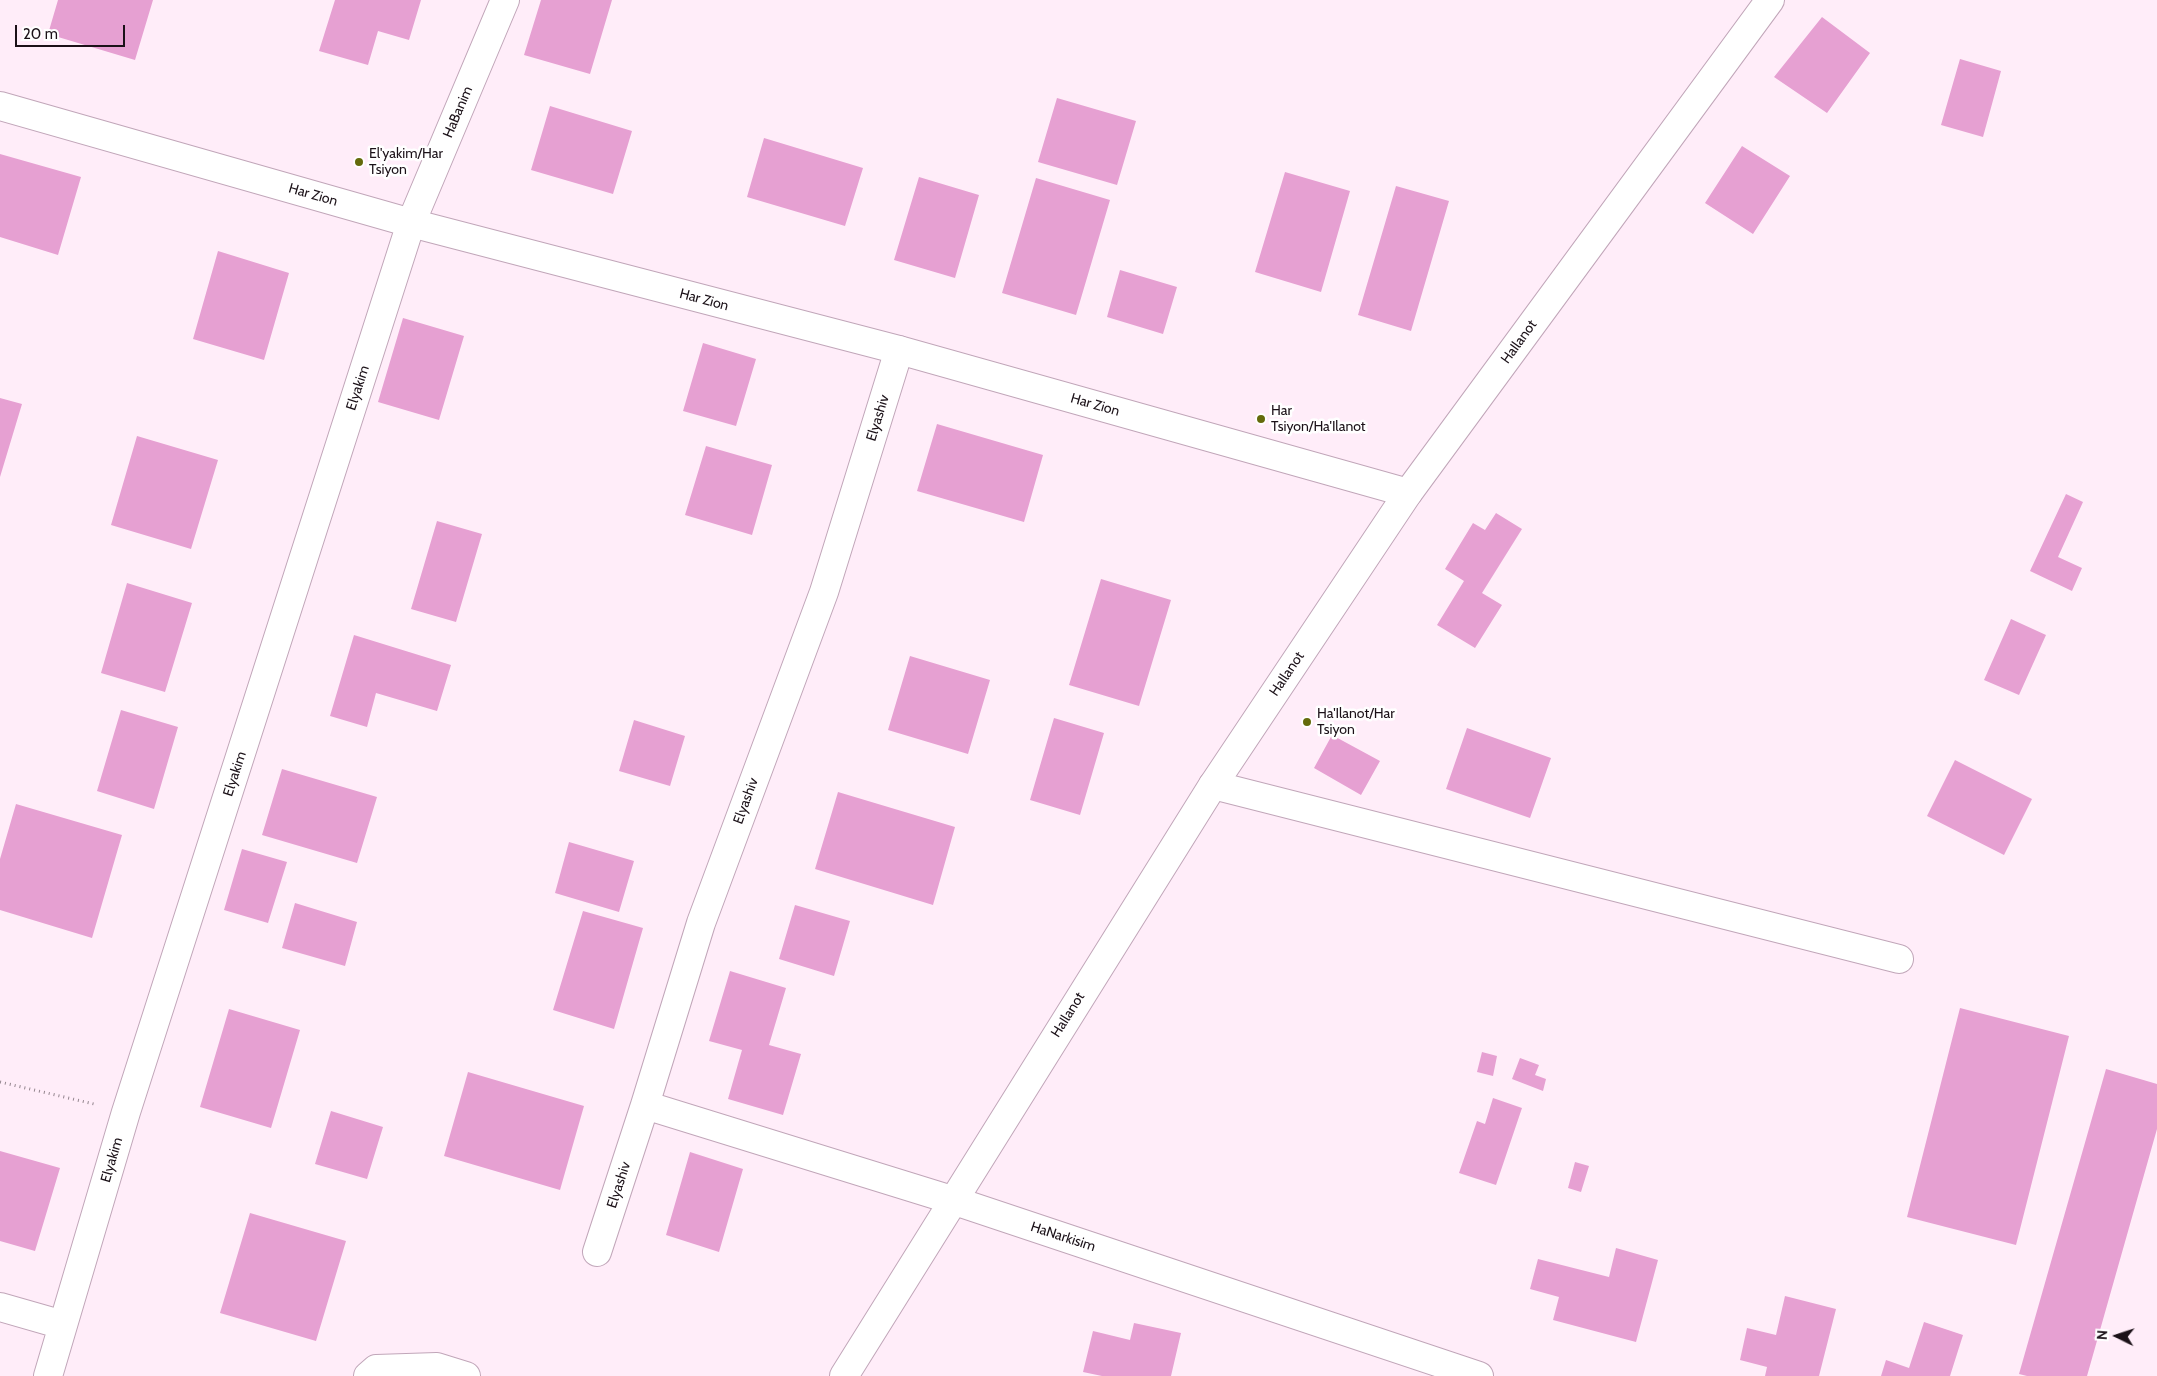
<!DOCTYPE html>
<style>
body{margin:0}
#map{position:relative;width:2157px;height:1376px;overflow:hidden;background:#ffedf9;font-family:Cabin,sans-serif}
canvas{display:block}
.north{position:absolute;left:2092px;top:1311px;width:50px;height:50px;-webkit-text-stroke:4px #fff;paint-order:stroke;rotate:274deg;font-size:14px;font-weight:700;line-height:20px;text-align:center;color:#1b1118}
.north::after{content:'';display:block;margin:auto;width:18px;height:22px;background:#1b1118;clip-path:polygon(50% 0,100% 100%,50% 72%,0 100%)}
.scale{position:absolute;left:15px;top:25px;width:110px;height:22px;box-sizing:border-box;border:2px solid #1b1118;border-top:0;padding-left:6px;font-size:15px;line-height:18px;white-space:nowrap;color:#1b1118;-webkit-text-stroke:4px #fff;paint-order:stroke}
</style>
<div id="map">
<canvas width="2157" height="1376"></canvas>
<div class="north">N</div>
<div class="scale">20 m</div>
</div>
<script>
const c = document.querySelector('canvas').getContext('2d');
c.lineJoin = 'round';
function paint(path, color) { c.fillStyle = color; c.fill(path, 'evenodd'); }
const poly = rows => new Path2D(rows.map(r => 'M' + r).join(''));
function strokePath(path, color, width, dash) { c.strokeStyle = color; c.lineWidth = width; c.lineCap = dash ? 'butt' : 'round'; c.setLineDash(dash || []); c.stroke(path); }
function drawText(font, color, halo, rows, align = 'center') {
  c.font = font + ' Cabin,sans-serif'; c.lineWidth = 5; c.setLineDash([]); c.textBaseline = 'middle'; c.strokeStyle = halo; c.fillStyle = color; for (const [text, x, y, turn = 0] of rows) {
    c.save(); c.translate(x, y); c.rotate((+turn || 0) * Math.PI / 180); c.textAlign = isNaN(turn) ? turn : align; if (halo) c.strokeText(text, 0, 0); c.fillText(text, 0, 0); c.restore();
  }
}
const building = poly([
 [58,0,153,0,135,60,48,34],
 [335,0,421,0,409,40,378,31,368,65,319,51],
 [541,0,612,0,590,74,524,55],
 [1822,17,1870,53,1827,113,1774,77],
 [1960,59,2001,71,1983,137,1941,125],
 [1057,98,1136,121,1117,185,1038,162],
 [550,106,632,131,613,194,531,170],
 [764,138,863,168,845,226,747,197],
 [1742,146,1790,176,1753,234,1705,203],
 [0,154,81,177,58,255,0,237],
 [1285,172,1350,191,1321,292,1255,272],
 [919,177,979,195,955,278,894,260],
 [1036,178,1110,200,1076,315,1002,293],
 [1396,186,1449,201,1411,331,1358,315],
 [218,251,289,273,264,360,193,339],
 [1120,270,1177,287,1163,334,1107,317],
 [403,318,464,336,439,420,378,402],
 [703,343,756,359,736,426,683,411],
 [0,398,22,404,0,477],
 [937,424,1043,455,1024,522,917,491],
 [137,436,218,460,191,549,111,525],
 [706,446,772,465,752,535,685,515],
 [2066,494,2083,502,2058,557,2082,568,2072,591,2030,571],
 [1496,513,1522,529,1482,593,1502,605,1475,648,1437,625,1464,581,1445,569,1473,523,1485,530],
 [437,521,482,534,456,622,411,609],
 [1101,579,1171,600,1139,706,1069,685],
 [127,583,192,603,165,692,101,673],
 [2011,619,2046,635,2019,695,1984,680],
 [354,635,451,665,437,711,376,693,367,727,330,716],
 [910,656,990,680,968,754,888,730],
 [121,710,178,727,154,809,97,791],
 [1054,718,1104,733,1080,815,1030,800],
 [634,720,685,736,670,786,619,771],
 [1467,728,1551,758,1530,818,1446,789],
 [1332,735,1380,761,1361,795,1314,768],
 [1955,760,2032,799,2004,855,1927,816],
 [282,769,377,797,357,863,262,835],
 [838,792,955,827,933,905,815,869],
 [16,804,122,835,92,938,0,910,0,859],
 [569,842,634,861,619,912,555,893],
 [242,849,287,862,268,923,224,910],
 [295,903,357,922,345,966,282,948],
 [795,905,850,921,834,976,779,959],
 [583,911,643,928,614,1029,553,1010],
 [730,971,786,988,769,1045,801,1054,783,1115,728,1099,742,1050,709,1041],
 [1960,1008,2069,1036,2016,1245,1907,1217],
 [229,1009,300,1030,271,1128,200,1107],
 [1482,1052,1497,1056,1493,1076,1477,1072],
 [1520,1058,1539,1065,1535,1075,1546,1079,1543,1091,1512,1079],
 [2106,1069,2157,1084,2157,1129,2087,1376,2027,1376,2019,1374],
 [468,1072,584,1106,560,1190,444,1156],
 [1493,1098,1522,1108,1496,1185,1459,1173,1477,1121,1485,1124],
 [331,1111,383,1127,367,1179,315,1164],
 [0,1151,60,1168,35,1251,0,1241],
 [690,1152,743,1169,719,1252,666,1235],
 [1575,1162,1589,1166,1581,1192,1568,1188],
 [250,1213,346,1241,316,1341,220,1313],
 [1616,1248,1658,1260,1636,1342,1553,1320,1559,1297,1530,1289,1538,1259,1609,1277],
 [1785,1296,1836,1309,1819,1376,1765,1376,1767,1367,1740,1360,1747,1328,1776,1335],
 [1924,1322,1963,1335,1950,1376,1881,1376,1886,1360,1909,1368],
 [1134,1323,1181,1333,1171,1376,1102,1376,1083,1372,1093,1331,1130,1340]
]);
const path = poly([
 [0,1082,94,1104]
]);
const minor = poly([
 [1213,785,1899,959],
 [645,1105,952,1200,1479,1376],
 [597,1252,645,1105,701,923,824,592,899,350],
 [0,1307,63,1325],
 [48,1376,126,1112,411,223,505,0],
 [368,1376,376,1369,437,1367,466,1376]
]);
const tertiary = poly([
 [0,106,411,223,899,350,1408,493]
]);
const secondary = poly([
 [844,1376,1213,785,1408,493,1770,0]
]);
const markers = [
 [359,162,5,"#646a0b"],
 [1261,419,5,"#646a0b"],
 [1307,722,5,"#646a0b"]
];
const streetNames = [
 ["HaBanim",458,112,-67],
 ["Har Zion",313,195,16],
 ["Har Zion",704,300,15],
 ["HaIlanot",1519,342,-54],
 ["Elyakim",358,388,-72],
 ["Har Zion",1095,405,16],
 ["Elyashiv",878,418,-73],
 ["HaIlanot",1287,674,-56],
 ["Elyakim",235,774,-72],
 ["Elyashiv",746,801,-70],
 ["HaIlanot",1068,1015,-58],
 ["Elyakim",112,1160,-74],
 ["Elyashiv",619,1185,-72],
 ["HaNarkisim",1063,1237,18]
];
const poiNames = [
 ["El'yakim/Har",369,154],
 ["Tsiyon",369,170],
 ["Har",1271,411],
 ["Tsiyon/Ha'Ilanot",1271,427],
 ["Ha'Ilanot/Har",1317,714],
 ["Tsiyon",1317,730]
];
paint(building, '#e6a0d2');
strokePath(minor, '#c1a6b9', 30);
strokePath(tertiary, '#c1a6b9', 30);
strokePath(secondary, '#c1a6b9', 30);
strokePath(path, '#93858e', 3, [1, 4]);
strokePath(minor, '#fff', 28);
strokePath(tertiary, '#fff', 28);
strokePath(secondary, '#fff', 28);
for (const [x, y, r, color] of markers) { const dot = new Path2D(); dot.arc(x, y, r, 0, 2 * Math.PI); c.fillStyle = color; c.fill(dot); strokePath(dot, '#fff', 2); }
drawText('14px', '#1b1118', '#fff', streetNames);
drawText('14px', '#1b1118', '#fff', poiNames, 'left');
</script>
